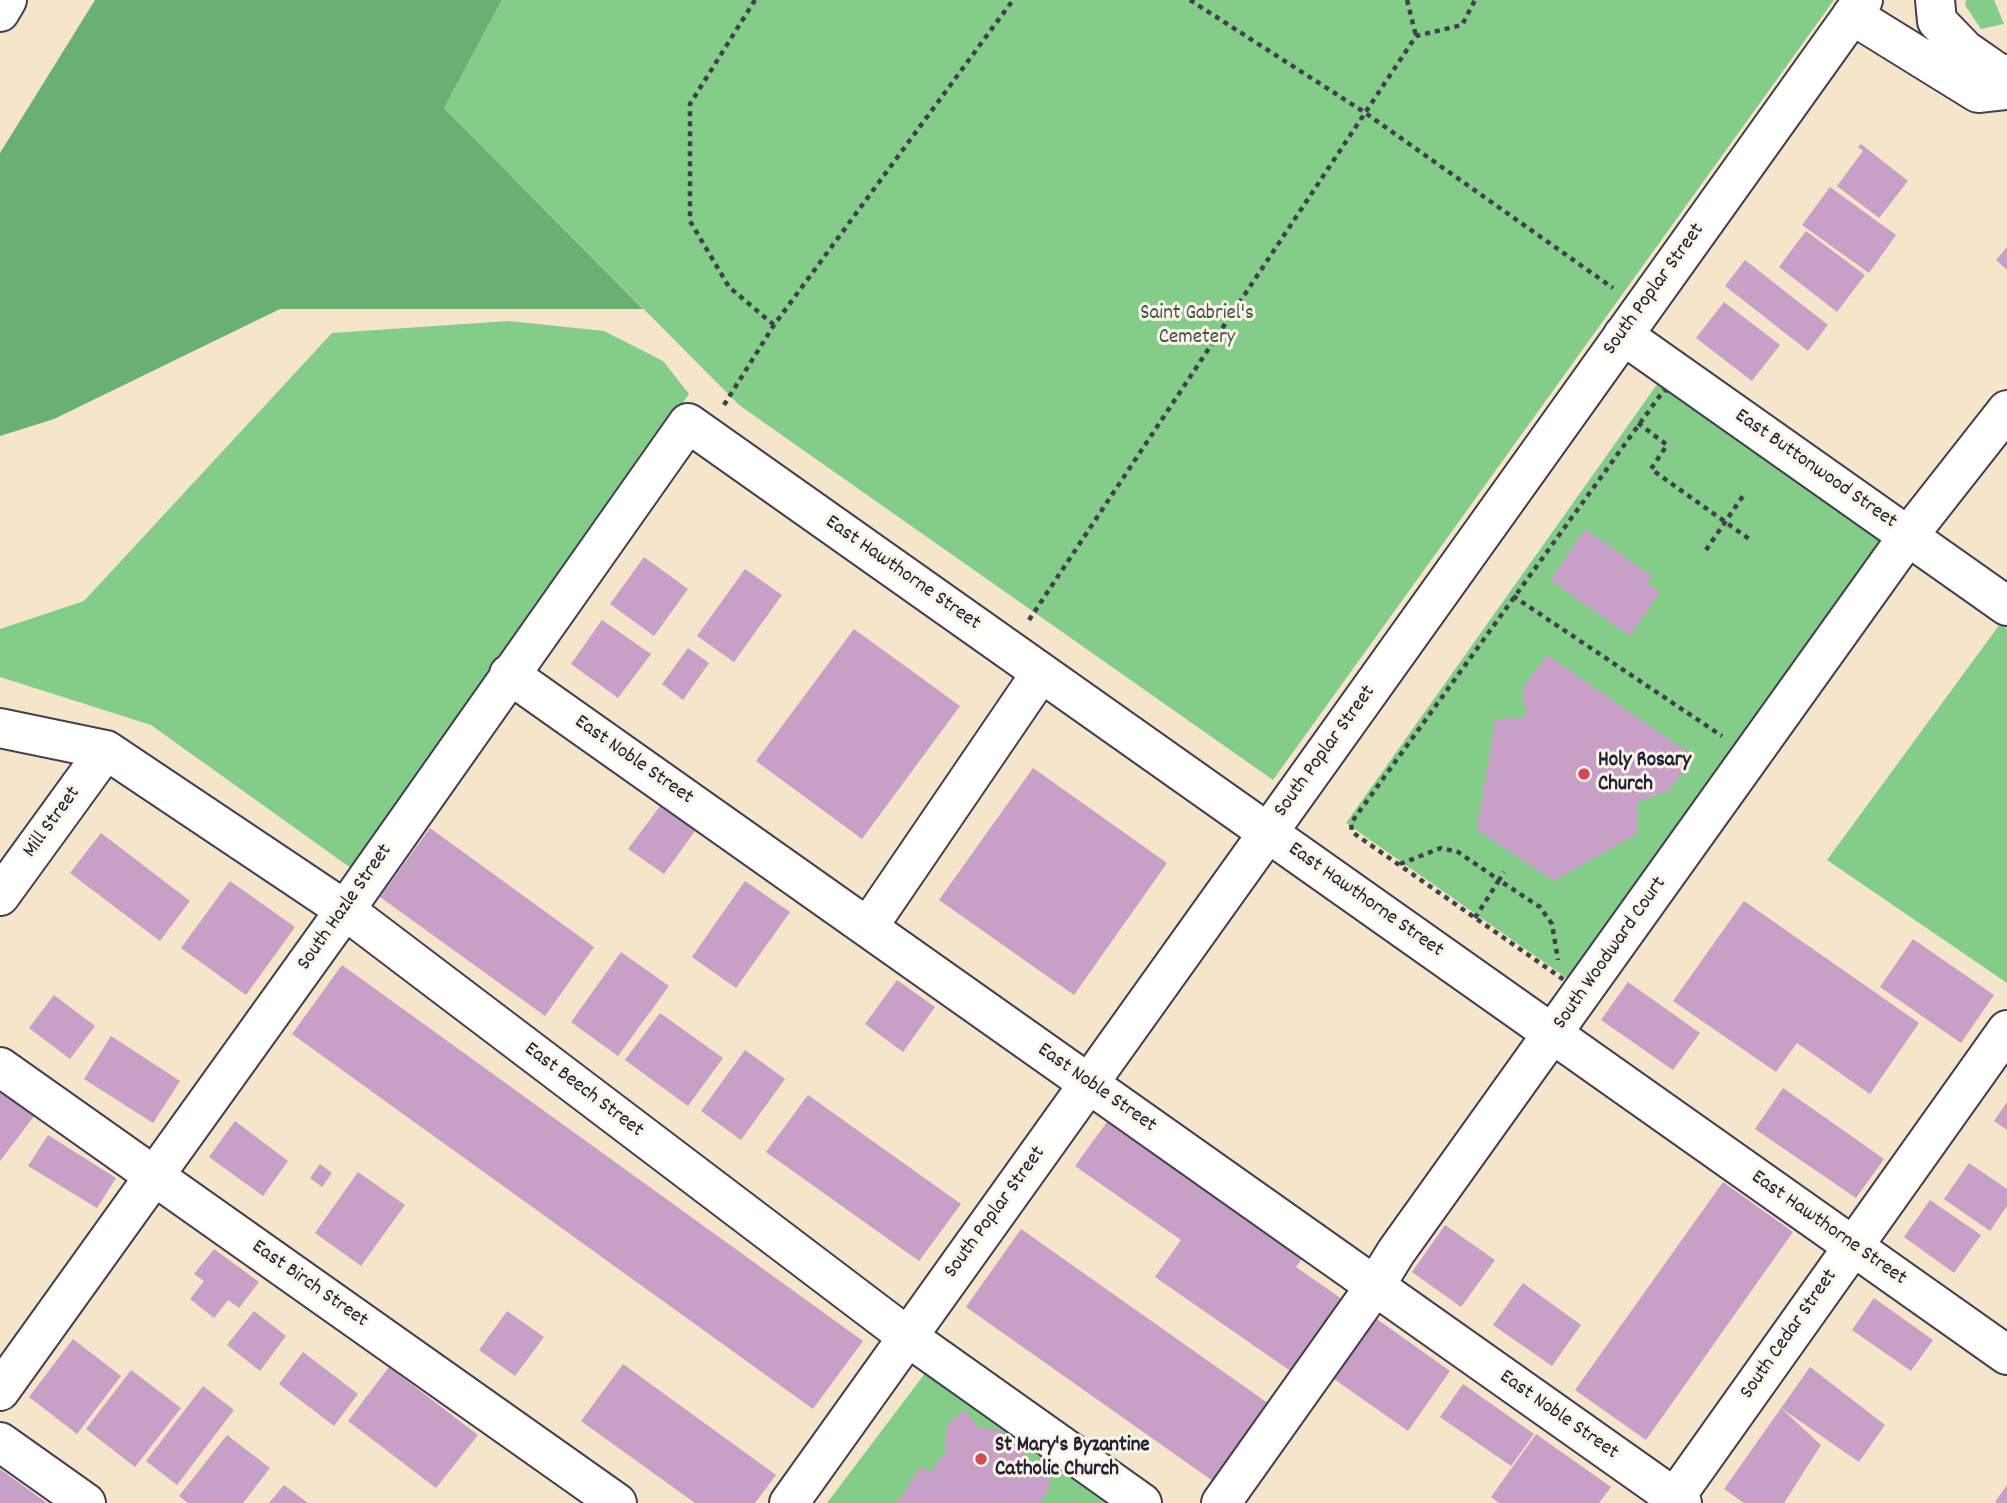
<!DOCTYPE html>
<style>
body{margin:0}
canvas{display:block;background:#f5e5ca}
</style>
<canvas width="2007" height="1503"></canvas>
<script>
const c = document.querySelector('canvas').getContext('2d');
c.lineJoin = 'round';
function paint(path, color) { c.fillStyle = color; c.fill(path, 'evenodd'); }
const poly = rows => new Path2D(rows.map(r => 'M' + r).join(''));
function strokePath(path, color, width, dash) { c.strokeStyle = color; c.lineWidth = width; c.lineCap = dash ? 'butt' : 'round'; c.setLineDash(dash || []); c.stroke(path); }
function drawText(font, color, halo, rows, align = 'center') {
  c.font = font + ' Dekko,sans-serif'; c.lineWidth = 6; c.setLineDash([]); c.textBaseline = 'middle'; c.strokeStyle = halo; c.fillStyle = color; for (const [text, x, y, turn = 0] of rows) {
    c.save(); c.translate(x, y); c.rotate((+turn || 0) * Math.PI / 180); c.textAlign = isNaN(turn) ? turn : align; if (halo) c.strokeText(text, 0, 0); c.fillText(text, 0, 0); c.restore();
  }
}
const green = poly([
 [502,0,1834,0,1273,780,739,405,444,108],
 [1966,0,1994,0,2004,24,1981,29,1965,5],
 [509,321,604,331,663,361,689,394,355,871,151,725,0,677,0,629,84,601,332,333],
 [1663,376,1892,538,1575,984,1346,823],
 [2000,624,2007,629,2007,983,1827,860],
 [926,1372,1112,1503,827,1503]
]);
const forest = poly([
 [95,0,502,0,444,108,643,309,280,309,54,419,0,436,0,153]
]);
const building = poly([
 [1861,144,1908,181,1879,218,1837,186,1863,151,1858,147],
 [1830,187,1896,235,1869,273,1802,225],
 [1806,231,1865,275,1837,312,1779,267],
 [2007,247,2007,270,1996,260],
 [1745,260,1828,325,1808,351,1725,286],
 [1724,302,1780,345,1752,381,1696,338],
 [1585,529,1652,576,1647,583,1660,592,1630,636,1550,580],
 [644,557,688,589,654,636,610,604],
 [745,569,782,595,734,662,697,636],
 [602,620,651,654,618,698,571,664],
 [854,629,960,706,862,839,756,761],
 [688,648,709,663,683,700,662,684],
 [1547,655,1695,757,1668,791,1638,802,1638,833,1554,881,1477,830,1495,720,1527,716,1522,689],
 [1033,768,1167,863,1074,995,939,900],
 [660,806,695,831,664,874,628,849],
 [430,828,594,947,545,1016,380,897],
 [101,833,190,901,160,941,70,873],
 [230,881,295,927,246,995,181,948],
 [745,881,790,912,736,988,692,957],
 [1744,901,1919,1023,1870,1094,1797,1043,1776,1072,1673,1001],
 [1913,939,1994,995,1961,1043,1880,987],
 [621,952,669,986,618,1056,571,1022],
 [342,965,863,1341,813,1409,292,1034],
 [897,980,935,1007,903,1052,865,1024],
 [1628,982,1700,1033,1673,1070,1601,1020],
 [54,995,95,1026,70,1059,29,1028],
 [660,1013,723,1058,688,1106,625,1060],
 [111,1036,180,1081,153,1123,84,1079],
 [745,1050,785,1079,741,1140,701,1111],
 [1783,1088,1884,1159,1856,1198,1755,1129],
 [0,1089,35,1115,0,1161],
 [808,1095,961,1204,919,1261,766,1152],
 [2007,1102,2007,1130,1994,1121],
 [235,1121,288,1161,263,1196,209,1157],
 [1107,1122,1302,1259,1296,1267,1349,1304,1299,1377,1155,1277,1181,1240,1075,1166],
 [48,1135,116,1178,97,1208,28,1166],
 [1969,1163,2007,1189,2007,1206,1990,1231,1944,1199],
 [320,1164,332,1173,322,1187,310,1178],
 [358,1172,405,1205,361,1266,315,1233],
 [1723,1182,1793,1232,1646,1440,1575,1390],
 [1930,1200,1981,1235,1954,1273,1904,1237],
 [1445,1225,1495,1260,1461,1307,1412,1272],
 [1021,1229,1272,1406,1217,1484,966,1307],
 [214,1249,259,1282,239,1308,228,1300,214,1318,190,1299,204,1281,194,1274],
 [1523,1283,1581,1325,1552,1366,1493,1325],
 [1874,1298,1933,1340,1911,1371,1852,1330],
 [254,1311,286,1336,260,1371,227,1345],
 [507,1311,544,1337,515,1376,479,1350],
 [1367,1312,1450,1371,1408,1431,1324,1372],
 [73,1339,121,1376,77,1434,29,1397],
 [303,1352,358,1394,334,1426,279,1384],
 [623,1364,776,1475,755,1503,695,1503,581,1421],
 [389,1367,478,1435,436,1488,348,1421],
 [1810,1367,1885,1425,1859,1462,1781,1408,1821,1445,1784,1503,1744,1503,1724,1489],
 [131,1370,181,1408,135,1467,86,1429],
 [1463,1384,1534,1434,1511,1466,1440,1417],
 [203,1386,234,1410,177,1485,146,1461],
 [965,1409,977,1427,1003,1431,1025,1452,1019,1468,1047,1466,1050,1488,1040,1503,897,1503,921,1466,930,1473,945,1452,947,1425],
 [1536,1434,1611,1487,1599,1503,1499,1503,1491,1497],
 [227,1435,270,1468,243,1503,188,1503,179,1496],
 [0,1469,40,1498,47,1503,0,1503],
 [284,1485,308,1503,269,1503],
 [2007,1485,2007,1503,1998,1503,1995,1502]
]);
const path = poly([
 [755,0,690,104,690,221,729,287,774,325],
 [1190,0,1364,112,1613,288],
 [1407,0,1416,36],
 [1664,390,1676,392,1881,538,1889,546,1888,550,1579,985,1570,984,1352,832,1351,823,1664,390],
 [724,405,774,325,1013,0],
 [1638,423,1667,445,1651,469,1752,541],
 [1706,550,1745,493],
 [1513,596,1722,736],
 [1029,620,1416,36,1462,25,1475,0],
 [1400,864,1441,848,1458,852,1499,880,1504,872],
 [1475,918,1499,880,1540,907,1552,924,1558,960]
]);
const minor = poly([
 [1935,0,1937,21,1965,50,1998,73,2007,74],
 [0,12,7,0],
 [1852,15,1978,93,2007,90],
 [1623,335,2007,606],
 [509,674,1682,1503],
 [0,728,106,750,345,910,908,1337,1142,1503],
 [0,896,106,750],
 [868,927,1041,673],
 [0,1067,617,1503],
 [0,1391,345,910,688,423,2007,1355],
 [0,1442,86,1503],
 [1221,1503,1375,1286,1396,1252,1908,536,2007,410],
 [1671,1503,2007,1030]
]);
const major = poly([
 [789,1503,1863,0]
]);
const markers = [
 [1584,774,7,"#d1495b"],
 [981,1459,7,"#d1495b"]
];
const streetNames = [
 ["South Poplar Street",1655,290,-54],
 ["East Buttonwood Street",1815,470,35],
 ["East Hawthorne Street",902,574,35],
 ["South Poplar Street",1326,752,-54],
 ["East Noble Street",633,761,35],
 ["Mill Street",53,823,-54],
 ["East Hawthorne Street",1365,901,35],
 ["South Hazle Street",346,908,-55],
 ["South Woodward Court",1611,954,-55],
 ["East Noble Street",1096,1089,35],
 ["East Beech Street",583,1091,37],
 ["South Poplar Street",996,1213,-54],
 ["East Hawthorne Street",1828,1229,35],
 ["East Birch Street",309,1285,35],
 ["South Cedar Street",1790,1335,-55],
 ["East Noble Street",1558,1416,35]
];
const parkNames = [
 ["Saint Gabriel's",1197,315],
 ["Cemetery",1197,339]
];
const poiNames = [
 ["Holy Rosary",1598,762],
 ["Church",1598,786],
 ["St Mary's Byzantine",995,1447],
 ["Catholic Church",995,1471]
];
paint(green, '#83cd89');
paint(forest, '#6ab075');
paint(building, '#c8a0c7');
strokePath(minor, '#423f50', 42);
strokePath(major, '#423f50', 42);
strokePath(path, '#423f50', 4.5, [5, 5]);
strokePath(minor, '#fff', 38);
strokePath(major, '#fff', 38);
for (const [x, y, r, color] of markers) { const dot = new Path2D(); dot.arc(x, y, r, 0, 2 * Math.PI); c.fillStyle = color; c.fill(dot); strokePath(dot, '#fcf5e5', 2.5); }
drawText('21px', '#22223b', '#fcf5e5', streetNames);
drawText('21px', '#3f5552', '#fcf5e5', parkNames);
drawText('bold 21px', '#22223b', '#fcf5e5', poiNames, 'left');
</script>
